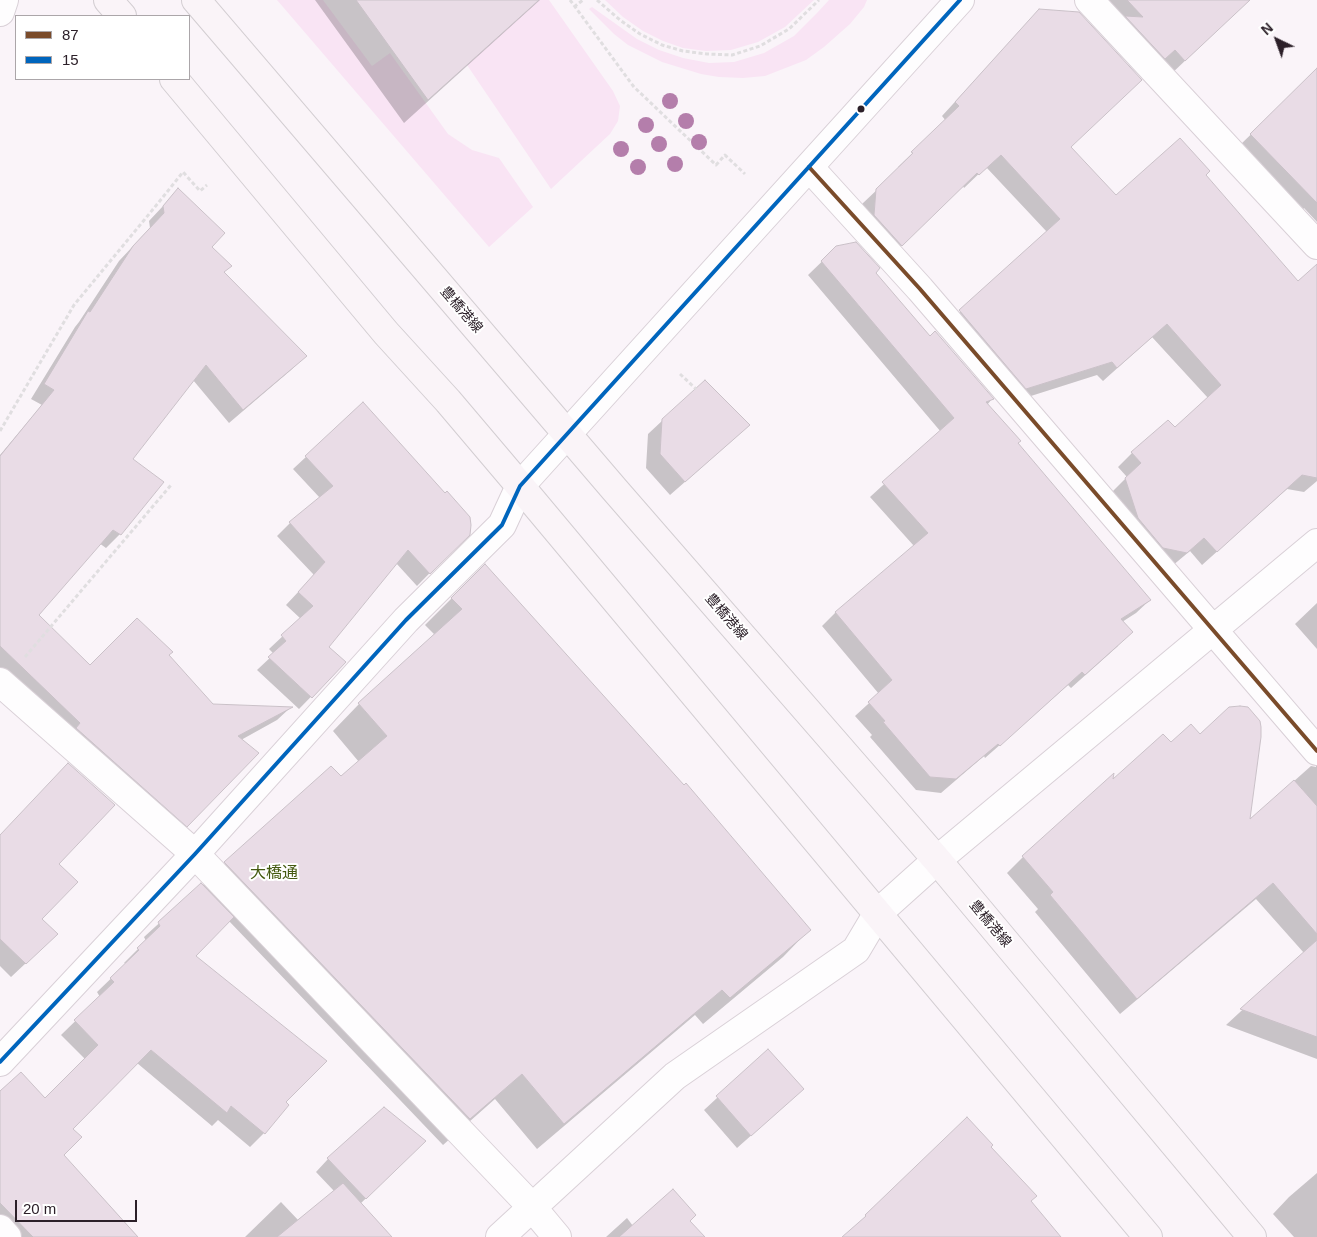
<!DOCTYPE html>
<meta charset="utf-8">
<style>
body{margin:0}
#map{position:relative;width:1317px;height:1237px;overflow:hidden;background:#faf4f9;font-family:Arial,sans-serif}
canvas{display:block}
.legend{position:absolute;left:15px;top:15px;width:175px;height:65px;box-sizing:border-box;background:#fff;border:1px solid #aba6a9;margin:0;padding:6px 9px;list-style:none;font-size:15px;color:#2c2029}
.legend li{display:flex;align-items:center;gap:10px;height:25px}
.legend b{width:25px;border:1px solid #aba6a9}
.north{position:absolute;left:1252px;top:15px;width:50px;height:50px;-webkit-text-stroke:4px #fff;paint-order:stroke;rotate:318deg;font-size:14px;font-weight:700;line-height:20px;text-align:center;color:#2c2029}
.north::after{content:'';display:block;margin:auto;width:18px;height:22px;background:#2c2029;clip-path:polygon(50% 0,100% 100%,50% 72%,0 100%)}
.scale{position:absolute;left:15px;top:1200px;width:122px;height:22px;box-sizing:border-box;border:2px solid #2c2029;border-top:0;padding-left:6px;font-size:15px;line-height:18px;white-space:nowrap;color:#2c2029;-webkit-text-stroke:4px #fff;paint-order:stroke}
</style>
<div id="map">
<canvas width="1317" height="1237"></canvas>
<ul class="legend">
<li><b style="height:6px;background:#7a4b2a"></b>87</li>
<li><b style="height:6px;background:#0065bd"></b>15</li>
</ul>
<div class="north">N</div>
<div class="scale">20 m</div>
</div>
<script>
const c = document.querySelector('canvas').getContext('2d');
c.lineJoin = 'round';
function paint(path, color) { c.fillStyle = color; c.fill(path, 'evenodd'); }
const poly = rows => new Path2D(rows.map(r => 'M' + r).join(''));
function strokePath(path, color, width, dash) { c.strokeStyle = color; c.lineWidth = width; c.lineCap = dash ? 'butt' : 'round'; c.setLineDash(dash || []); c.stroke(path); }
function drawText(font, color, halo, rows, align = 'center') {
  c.font = font + ' Arial,"Noto Sans JP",sans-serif'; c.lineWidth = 4; c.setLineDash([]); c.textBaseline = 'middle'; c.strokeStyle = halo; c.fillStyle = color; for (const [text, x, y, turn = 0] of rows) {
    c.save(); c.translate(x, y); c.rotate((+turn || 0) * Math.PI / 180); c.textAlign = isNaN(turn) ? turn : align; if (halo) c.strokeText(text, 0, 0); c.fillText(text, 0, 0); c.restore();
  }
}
const green = poly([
 [277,0,323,0,372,66,390,53,448,134,472,150,499,158,533,207,489,247],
 [539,0,549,0,613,91,620,106,618,121,610,134,551,189,467,65],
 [605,0,814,0,785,27,758,42,731,50,706,51,683,48,663,41,643,31,623,17],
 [829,0,867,0,864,7,850,24,824,47,806,60,765,76,743,78,719,77,701,74,662,62,628,45,614,34,589,9,592,7,637,39,659,50,683,58,709,63,734,62,764,53,794,36,817,13]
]);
const shadow = poly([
 [315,0,540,0,404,123],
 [1097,0,1235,0,1226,22,1169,76],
 [1039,10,1069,147,1116,197,1204,175,1298,283,1317,292,1317,481,1304,492,1287,489,1202,565,1190,551,1172,566,1111,493,1127,477,1118,467,1132,453,1168,421,1174,428,1208,398,1152,337,1103,381,1097,375,1012,402,946,325,1047,232,986,167,964,188,963,186,888,259,861,229,862,204,900,168,898,167,946,121,942,116],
 [1313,74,1317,79,1317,222,1304,208,1302,211,1239,146],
 [178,190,210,247,223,273,305,356,291,370,229,423,193,380,131,460,120,534,106,548,99,543,37,615,90,667,167,655,212,705,290,708,277,720,241,740,187,826,173,840,0,687,0,455,42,405,31,399,75,327,79,322,119,261,150,228,149,221],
 [837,247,874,273,930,338,992,399,987,405,1016,443,1150,600,1136,613,1122,622,1118,646,1071,688,1068,685,985,758,984,756,941,793,916,790,870,737,872,735,855,716,879,694,822,626,835,613,914,546,870,497,941,432,808,275],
 [363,404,468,534,417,586,396,563,328,647,345,662,299,709,257,670,274,654,269,649,301,619,286,605,314,575,277,536,290,523,320,498,293,469],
 [663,420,748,425,734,439,670,495,646,468,648,434],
 [484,566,809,930,783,957,703,1024,695,1015,537,1149,495,1099,443,1145,229,921,194,956,287,1105,264,1133,250,1147,218,1120,212,1126,137,1063,72,1129,63,1155,138,1237,2,1237,0,1235,0,1092,45,1100,85,1059,61,1035,100,997,97,992,126,964,124,963,146,941,144,937,201,885,202,886,225,863,341,778,359,762,333,731,359,704,435,635,425,625],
 [1317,603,1317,649,1295,624],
 [1317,762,1317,1059,1226,1025,1304,953,1256,899,1120,1014,1035,912,1038,909,1007,873,1023,857,1113,776,1112,782,1248,822,1311,766,1316,767,1316,763],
 [0,838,57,864,40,919,57,934,11,977,0,966],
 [768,1051,789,1102,737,1148,704,1110],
 [412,1154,360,1204,390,1237,245,1237,281,1202,299,1221,334,1191,316,1172,328,1159],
 [1317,1173,1317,1237,1294,1237,1273,1214,1289,1197],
 [627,1218,633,1226,689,1221,703,1237,606,1237]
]);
const building = poly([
 [356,0,539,0,428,100,356,0],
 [1127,0,1250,0,1185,61,1175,50,1165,59,1125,16,1143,17,1127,0],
 [1039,9,1079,12,1142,80,1071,147,1116,195,1180,138,1210,171,1206,175,1298,281,1317,264,1317,478,1302,475,1217,552,1204,538,1187,553,1163,548,1138,518,1125,478,1141,463,1131,452,1168,420,1175,427,1221,385,1167,324,1117,368,1112,362,1026,389,959,310,1060,219,1001,155,979,175,977,173,902,246,874,215,876,189,913,153,911,152,959,106,955,102,1039,9],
 [1317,68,1317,203,1250,134,1317,68],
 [178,188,225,233,212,247,232,266,224,272,307,356,243,410,206,365,133,459,164,482,121,535,113,530,39,615,90,665,137,618,173,652,169,655,213,704,293,707,238,736,259,753,187,827,76,728,80,723,0,646,0,456,54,390,44,384,88,311,90,312,133,246,164,213,163,206,178,188],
 [856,242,880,268,876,273,930,336,935,331,994,399,986,402,1021,441,1018,443,1151,600,1121,619,1133,632,1085,675,1082,672,1000,746,998,744,956,779,930,777,883,722,885,721,868,702,892,680,835,612,928,533,882,482,954,418,821,261,836,246,856,242],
 [705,380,750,425,685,482,660,454,662,419,705,380],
 [363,402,445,493,447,491,470,517,471,525,470,535,430,574,408,550,329,647,346,662,312,698,268,657,286,641,281,635,313,606,298,592,325,562,289,522,333,486,305,456,363,402],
 [485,564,684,785,686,783,811,930,730,998,722,990,564,1124,522,1074,470,1119,224,862,331,766,341,776,387,736,358,703,462,609,451,598,485,564],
 [1240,706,1248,707,1260,721,1261,727,1261,737,1250,819,1294,780,1317,806,1317,934,1273,883,1137,999,1050,895,1053,892,1022,856,1114,773,1113,779,1163,734,1171,742,1191,724,1200,734,1229,707,1240,706],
 [68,763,115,805,59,864,78,882,42,919,58,934,26,964,0,939,0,835,68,763],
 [201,883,234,917,196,956,327,1061,286,1102,289,1105,265,1134,231,1106,227,1113,151,1050,73,1129,82,1137,64,1155,138,1237,33,1237,0,1203,0,1091,21,1072,45,1098,98,1045,74,1020,114,982,110,978,139,950,137,948,160,926,158,922,201,883],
 [1317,940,1317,1037,1240,1009,1317,940],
 [768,1049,804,1089,751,1136,716,1096,768,1049],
 [384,1107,426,1141,366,1199,327,1158,384,1107],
 [967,1117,993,1145,991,1147,1037,1196,1031,1201,1061,1237,842,1237,866,1216,865,1215,967,1117],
 [343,1183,392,1237,277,1237,343,1183],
 [673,1189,696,1215,690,1221,705,1237,619,1237,673,1189]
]);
const path = poly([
 [570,0,634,87,716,165,725,155,745,174],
 [597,0,620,20,640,34,662,45,683,51,707,54,732,55,760,46,789,29,819,0],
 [574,7,583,0],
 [680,374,696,389],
 [0,431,74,305,159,202,183,172,200,191,207,185],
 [25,657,171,485]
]);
const minor = poly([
 [1089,0,1317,245],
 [0,12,4,0],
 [809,167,920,289,1317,751],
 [0,682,195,854,532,1207,557,1237],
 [0,1062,195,854,406,620,502,525,520,486,960,0],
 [0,1229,7,1237],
 [500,1237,675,1076,856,950,878,913,937,860,1317,543]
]);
const major = poly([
 [108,0,122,16],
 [196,0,615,490,937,860,1252,1237],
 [174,79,386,333,448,401,520,486,1148,1237]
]);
const bus1 = poly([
 [809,167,920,289,1317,751]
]);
const bus2 = poly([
 [0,1062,195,854,406,620,502,525,520,486,960,0]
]);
const trees = [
 [670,101],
 [686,121],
 [646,125],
 [699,142],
 [659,144],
 [621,149],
 [675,164],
 [638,167]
];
const markers = [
 [861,109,4.5,"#2c2029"]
];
const streetNames = [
 ["豊橋港線",461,310,49],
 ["豊橋港線",726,617,49],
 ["豊橋港線",990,924,50]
];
const quarterNames = [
 ["大橋通",274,874]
];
paint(green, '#f9e4f4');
paint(shadow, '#0003');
paint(building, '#e9dce6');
strokePath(building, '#cac1c8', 1);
strokePath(minor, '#d9d0d7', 30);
strokePath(major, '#d3ced2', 30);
strokePath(path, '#e0dee0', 3, [4, 2.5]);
strokePath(minor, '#fefdfe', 28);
strokePath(major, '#faf4f8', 28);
strokePath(bus1, '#7a4b2a', 4);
strokePath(bus2, '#0065bd', 4);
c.fillStyle = '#b47eab';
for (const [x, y] of trees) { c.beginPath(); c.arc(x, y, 8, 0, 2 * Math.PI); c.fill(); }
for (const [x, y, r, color] of markers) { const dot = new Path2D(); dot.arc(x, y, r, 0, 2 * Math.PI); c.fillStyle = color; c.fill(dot); strokePath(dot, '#fff', 2); }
drawText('14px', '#2c2029', '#fff', streetNames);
drawText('16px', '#455a11', '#fff', quarterNames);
</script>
